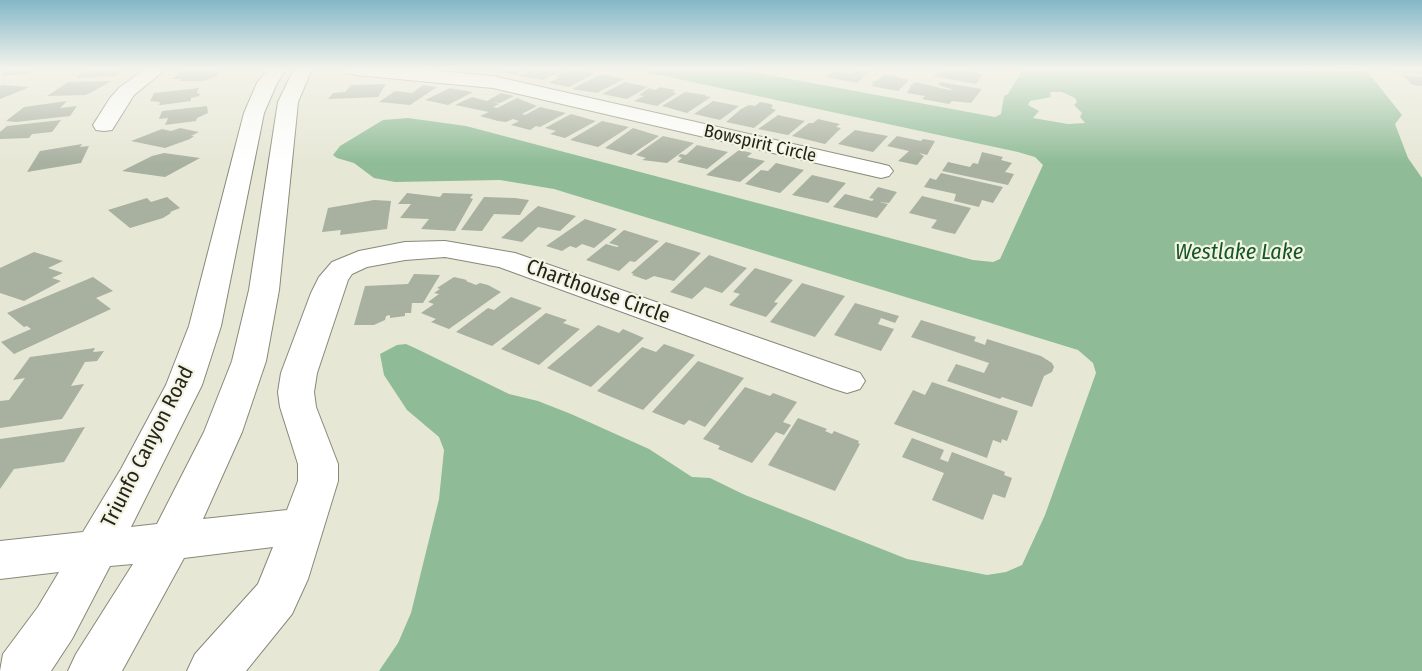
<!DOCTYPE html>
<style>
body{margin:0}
canvas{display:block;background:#e6e7d5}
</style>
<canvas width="1422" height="671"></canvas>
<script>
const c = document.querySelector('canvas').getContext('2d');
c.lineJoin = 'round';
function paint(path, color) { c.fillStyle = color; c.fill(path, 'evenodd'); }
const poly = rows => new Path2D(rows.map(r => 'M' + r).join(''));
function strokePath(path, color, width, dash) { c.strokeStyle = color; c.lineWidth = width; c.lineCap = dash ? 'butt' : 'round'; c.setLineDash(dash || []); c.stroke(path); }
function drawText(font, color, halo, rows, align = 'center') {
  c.font = font + ' "Fira Sans Condensed",sans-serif'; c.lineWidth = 4.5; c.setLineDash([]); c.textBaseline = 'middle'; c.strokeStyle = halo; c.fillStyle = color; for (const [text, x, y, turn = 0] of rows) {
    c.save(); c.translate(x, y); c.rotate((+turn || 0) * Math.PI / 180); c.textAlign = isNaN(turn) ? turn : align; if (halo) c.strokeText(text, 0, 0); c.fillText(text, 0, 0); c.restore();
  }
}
const water = poly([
 [632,69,737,69,995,117,1001,114,1004,96,1008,94,1023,69,1367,71,1402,115,1395,124,1408,158,1422,178,1422,671,379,671,398,643,411,613,439,499,444,450,439,437,407,410,384,375,380,354,397,345,406,344,417,349,509,394,538,401,571,414,649,449,692,477,710,478,745,495,907,559,987,575,1006,572,1022,565,1045,515,1096,373,1093,363,1078,350,554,189,500,180,395,182,374,178,354,163,337,158,333,155,340,146,383,120,408,118,466,126,973,260,993,262,1000,259,1043,165,1035,157,1018,152],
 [1050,92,1062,92,1075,98,1077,102,1074,105,1082,113,1080,117,1085,123,1068,124,1033,118,1039,111,1028,105,1030,101,1051,97]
]);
const building = poly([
 [5,69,33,69,30,73,0,76],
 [86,69,129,69,114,76,76,78],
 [184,69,203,70,223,69,217,76,204,81,178,81,182,79,172,79],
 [497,69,528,69,517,75,494,71],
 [534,69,566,69,543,80,519,76],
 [571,69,595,73,569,87,549,83,560,77,555,76],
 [855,69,872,70,865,75,859,75,865,76,857,83,825,77,834,71,852,74],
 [942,69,960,69,983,74,976,84,933,76],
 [1387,69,1422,69,1422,74,1390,72],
 [601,74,624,79,597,93,572,89],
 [885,74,898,77,909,80,898,91,871,86,874,83,870,82,876,81],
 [1402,75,1422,77,1422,86,1413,85],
 [112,81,86,95,47,96,68,82],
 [625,82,648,87,627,99,602,94],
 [916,82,949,90,954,90,938,85,941,82,982,89,971,103,952,101,949,104,922,99,925,96,907,93,911,85],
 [386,84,378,97,328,99,333,93,345,92,351,85],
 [4,85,30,87,0,99,0,86],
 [423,85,437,87,410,105,379,102,395,91,412,93],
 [660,87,676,90,672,92,677,93,657,106,634,101,644,96,639,95,649,88,655,90],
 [199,88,197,93,200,94,199,96,191,98,191,101,161,105,159,105,160,102,150,101,154,93],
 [450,88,473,92,448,105,425,100],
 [685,92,706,95,705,96,711,97,687,113,662,106],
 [501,93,514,96,500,103,493,102,499,104,493,107,497,108,517,98,537,106,522,114,525,115,540,107,566,113,540,127,536,126,530,130,511,125,519,121,513,119,506,122,498,121,480,116,489,112,455,105,472,97,487,101],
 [67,101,60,108,77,106,70,116,16,122,6,121,24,107],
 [713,101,739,106,720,120,694,114],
 [760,102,771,104,773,106,771,108,776,110,754,128,726,122,741,109,749,105,755,106],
 [207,106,208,113,197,118,196,121,165,125,168,118,159,119,162,111],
 [571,114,596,121,565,138,550,134,556,131,545,128],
 [778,115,805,121,788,135,758,129],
 [818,119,840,124,836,127,841,128,825,144,792,136,809,123,813,123],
 [61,120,52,132,32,134,29,138,0,139,0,132,7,126],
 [602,121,629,127,598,147,570,140],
 [180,128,199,132,191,136,194,136,190,139,165,148,131,141,162,129,171,131],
 [633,128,659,136,631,155,605,148],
 [855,130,888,136,873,152,838,144],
 [663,136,694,143,667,163,642,160,646,158,636,155],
 [897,136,921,141,923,139,935,141,927,155,919,153,924,156,917,165,898,161,909,151,887,146],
 [82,144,80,147,89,146,81,163,27,172,40,151],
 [697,145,728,152,707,169,677,162,682,158,678,156,681,154,686,155],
 [739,150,752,153,747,157,765,161,740,182,706,175],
 [982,152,1003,157,1001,160,1012,163,1005,172,1014,174,1008,185,942,171,948,162,970,167,973,163,978,164],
 [164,153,200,158,165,177,122,171,152,156],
 [776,163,804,170,780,193,745,184,761,170,768,171],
 [941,173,1003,187,993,203,982,200,979,207,954,201,956,194,924,187,930,178,936,180],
 [812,175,846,183,828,203,792,195],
 [878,187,897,192,889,203,879,202,888,204,877,218,833,207,845,194,872,201,874,199,869,198],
 [407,193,440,197,443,193,473,194,470,198,473,199,455,231,421,229,429,219,400,218,411,204,398,204],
 [922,196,971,208,955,234,946,232,931,228,937,220,909,213],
 [167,197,180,208,170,212,171,213,163,218,130,228,108,210,147,198,151,202],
 [484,197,515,198,529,200,520,215,494,214,482,231,461,230],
 [374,200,391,201,387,229,340,235,341,230,322,232,328,208],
 [538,206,576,216,560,231,538,227,522,242,501,238],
 [585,219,617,229,594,248,582,244,576,248,570,246,562,251,546,246],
 [624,230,659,241,635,262,630,261,619,271,586,260,606,244,617,247,619,246,609,243],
 [666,242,701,253,674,281,654,276,646,280,632,275,634,274,631,273],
 [34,252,63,261,48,268,63,273,52,278,61,281,24,301,0,293,0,268],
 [709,255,747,268,722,293,705,287,692,299,670,292],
 [755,268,793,280,774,302,778,303,766,317,729,305,740,294,733,292],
 [414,274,440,275,423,303,412,303,411,313,405,313,405,316,390,318,390,315,386,316,385,320,374,325,354,325,365,286,408,284],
 [93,277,113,291,96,298,111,309,14,354,1,342,31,329,27,326,24,327,7,313],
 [454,277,467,280,466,281,476,285,480,283,488,285,501,292,449,329,431,322,436,319,421,313,434,304,428,302,439,294,434,293,440,289,437,288],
 [802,283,845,296,815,337,770,322],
 [511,297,542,308,492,346,456,332,488,308,494,310],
 [855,303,899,316,895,323,881,318,878,324,894,329,881,351,834,335],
 [546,313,567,320,563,323,580,329,539,365,501,349],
 [921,320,976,337,974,341,985,345,987,339,1041,356,1052,363,1054,367,1052,372,1044,376,1032,407,1002,397,1000,399,947,381,956,364,984,373,989,363,911,337],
 [598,325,619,333,623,329,644,338,591,387,547,368],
 [664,344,695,355,643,410,597,391,642,347,656,352],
 [95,348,93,352,104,351,97,361,85,362,71,386,84,384,62,419,0,428,0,401,9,400,25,378,13,380,30,357],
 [698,361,744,378,705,427,689,420,684,425,652,412],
 [932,382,1018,411,1007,441,1002,439,1001,443,993,440,987,458,894,424,913,390,925,395],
 [745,387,770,396,773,393,797,402,783,422,791,425,784,435,776,432,752,463,718,449,720,446,703,439],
 [798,418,827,429,825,431,832,434,834,431,859,441,858,443,860,444,835,491,768,465],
 [85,427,64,462,14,469,0,489,0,439],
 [912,438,944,450,940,459,948,462,952,452,1005,472,1004,475,1012,478,1005,498,993,494,983,520,932,500,944,473,902,457]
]);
const minor = poly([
 [145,69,166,69,134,95,112,130,104,131,96,130,93,125,110,98,120,87,145,69],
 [268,69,286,69,277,83,264,113,221,326,202,385,131,527,157,524,204,432,232,361,249,290,278,102,294,69,312,69,298,102,279,290,266,361,242,432,203,519,287,510,298,481,298,464,280,407,278,392,281,373,311,293,319,277,332,262,359,251,405,242,445,241,515,253,860,373,865,381,860,389,847,393,834,389,499,267,445,257,405,260,367,267,352,274,348,280,317,373,314,392,316,407,338,464,338,481,308,579,292,614,246,671,187,671,195,654,258,584,273,547,184,558,122,671,68,671,76,654,133,564,110,566,72,639,51,671,0,671,3,654,38,607,59,572,0,579,0,541,83,532,121,469,166,385,189,326,244,113,257,83,268,69],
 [347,69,416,69,493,76,881,164,889,166,893,171,889,176,881,178,493,88,356,75,349,73,347,69]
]);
const farStreetnames = [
 ["Bowspirit Circle",760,144,13]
];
const streetNames = [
 ["Charthouse Circle",598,292,20],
 ["Triunfo Canyon Road",148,447,-63]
];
const waterNames = [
 ["Westlake Lake",1239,253]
];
paint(water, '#8fbc97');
paint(building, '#a8b0a0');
strokePath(minor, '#888979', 2);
paint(minor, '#fff');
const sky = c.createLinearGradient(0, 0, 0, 163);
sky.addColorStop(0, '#84b7c8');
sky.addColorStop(0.42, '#f4f4ec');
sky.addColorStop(1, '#f4f4ec00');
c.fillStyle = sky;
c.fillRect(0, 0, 1422, 163);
drawText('18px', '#24241d', '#f3f4e2', farStreetnames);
drawText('21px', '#24241d', '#f3f4e2', streetNames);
drawText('italic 22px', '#125729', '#f3f4e2', waterNames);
</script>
